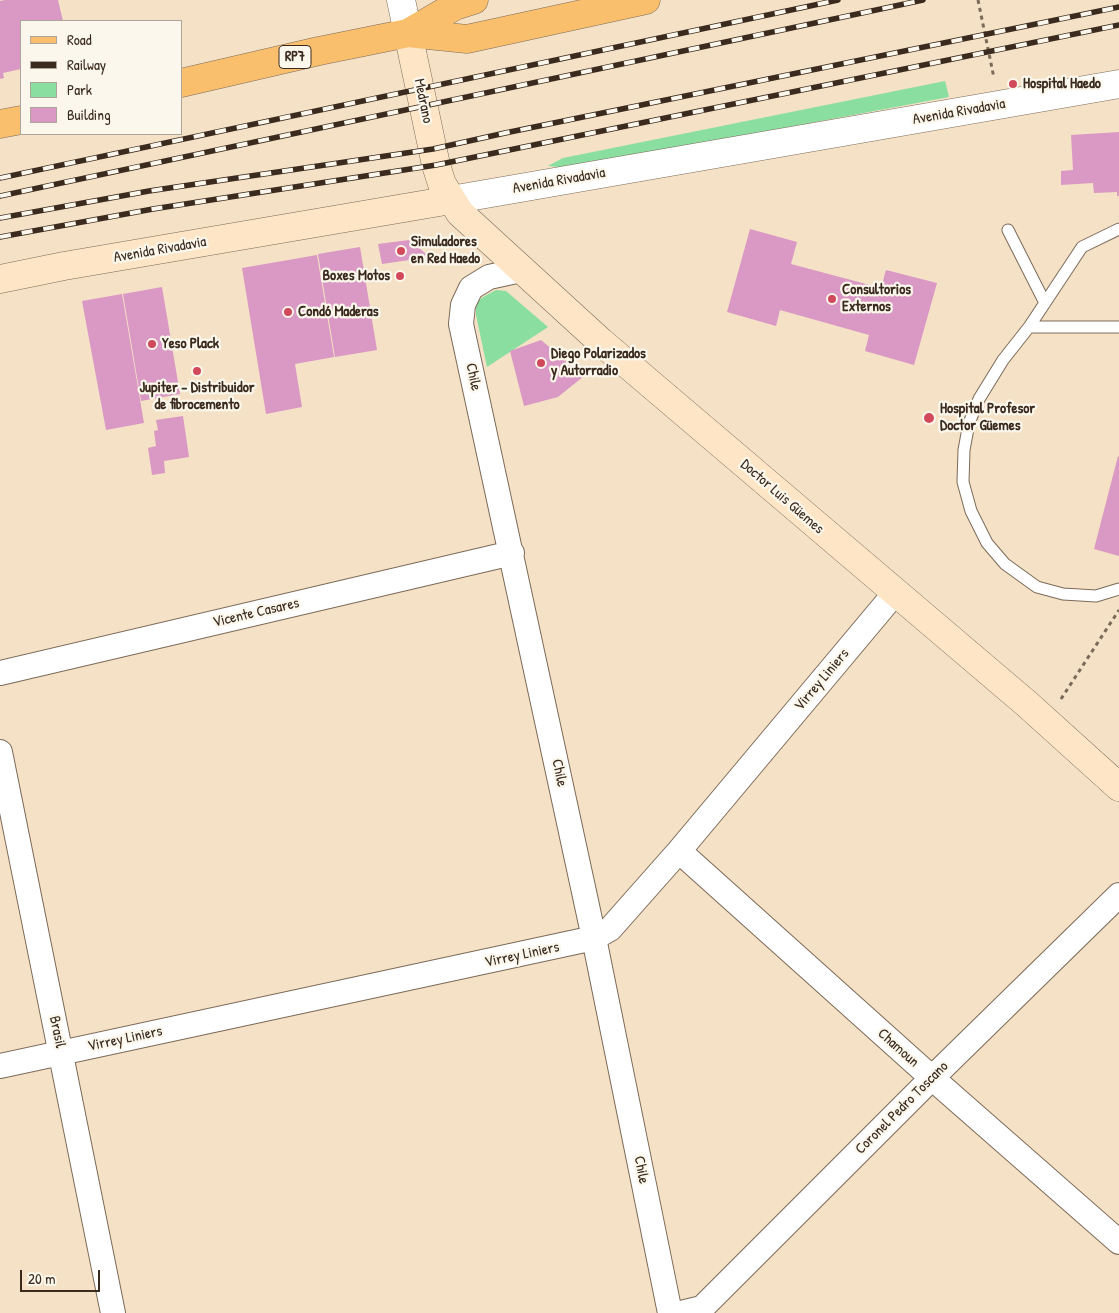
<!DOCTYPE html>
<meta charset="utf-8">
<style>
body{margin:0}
#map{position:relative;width:1119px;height:1313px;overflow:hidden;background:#f4e1c6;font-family:"Patrick Hand",sans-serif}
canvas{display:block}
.legend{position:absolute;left:20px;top:20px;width:162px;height:115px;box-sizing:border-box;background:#fbf7ec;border:1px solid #aea59a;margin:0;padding:6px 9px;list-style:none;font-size:15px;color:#3b2a1e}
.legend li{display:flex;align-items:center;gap:10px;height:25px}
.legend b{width:25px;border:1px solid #aea59a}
.scale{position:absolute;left:20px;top:1270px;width:80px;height:22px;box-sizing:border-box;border:2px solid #3b2a1e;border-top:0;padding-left:6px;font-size:15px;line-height:18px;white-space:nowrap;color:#3b2a1e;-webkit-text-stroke:4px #fbf7ec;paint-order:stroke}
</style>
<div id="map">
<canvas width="1119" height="1313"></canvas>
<ul class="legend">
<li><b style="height:6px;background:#f9bf6d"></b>Road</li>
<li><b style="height:6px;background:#3b2a1e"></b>Railway</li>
<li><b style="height:14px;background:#8adea0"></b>Park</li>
<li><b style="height:14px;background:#da98c4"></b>Building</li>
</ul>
<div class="scale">20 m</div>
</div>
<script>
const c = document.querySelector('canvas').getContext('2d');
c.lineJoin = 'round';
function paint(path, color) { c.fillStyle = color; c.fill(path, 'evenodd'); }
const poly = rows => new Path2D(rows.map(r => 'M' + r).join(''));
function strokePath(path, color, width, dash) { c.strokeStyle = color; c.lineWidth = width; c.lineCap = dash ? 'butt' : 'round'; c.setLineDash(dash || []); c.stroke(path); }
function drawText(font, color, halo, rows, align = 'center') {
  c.font = font + ' "Patrick Hand",sans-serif'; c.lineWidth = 4.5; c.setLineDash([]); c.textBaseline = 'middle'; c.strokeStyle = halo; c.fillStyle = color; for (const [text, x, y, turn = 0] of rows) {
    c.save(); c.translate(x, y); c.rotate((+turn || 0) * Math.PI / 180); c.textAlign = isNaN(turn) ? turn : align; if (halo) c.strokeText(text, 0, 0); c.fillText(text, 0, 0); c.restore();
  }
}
const green = poly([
 [945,81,949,97,570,168,548,166,563,158],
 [496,290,506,291,548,327,487,367,476,315,476,303,483,297]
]);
const building = poly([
 [5,0,58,0,63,21,21,21,21,69,3,73,4,78,0,79,0,1],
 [1119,132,1119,196,1117,196,1117,192,1094,193,1093,183,1061,185,1061,171,1073,170,1071,135],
 [750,229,797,242,791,264,881,288,886,270,937,283,914,365,865,351,869,335,780,310,776,326,727,312],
 [409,240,430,257,382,264,378,244],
 [360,247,377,350,335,357,318,254],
 [317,255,334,357,295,364,302,407,266,414,242,268],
 [162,287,180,394,141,401,123,294],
 [122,294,144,423,106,430,82,301],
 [541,340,584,376,558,397,524,406,510,351],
 [183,416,189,457,164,461,165,473,152,475,148,448,156,446,154,431,158,430,156,420],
 [1118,456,1119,457,1119,556,1094,549]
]);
const path = poly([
 [978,0,994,78],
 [1061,699,1119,610]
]);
const service = poly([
 [1119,229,1082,247,1029,327,1003,360,979,399,969,423,964,450,963,482,971,511,987,543,1005,564,1037,587,1063,594,1096,596,1119,589],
 [1008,230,1045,303],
 [1029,327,1119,327]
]);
const minor = poly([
 [521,270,489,277,471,288,463,305,461,324,594,938,670,1313],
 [0,673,512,553],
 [0,752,113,1313],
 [679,851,932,1078,1119,1242],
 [0,1066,594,938,610,929,679,851,895,593],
 [681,1313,702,1308,932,1078,1119,895]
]);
const tertiary = poly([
 [401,0,408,33],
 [451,200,1119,84]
]);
const secondary = poly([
 [408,33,436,165,442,184,460,213,600,341,1027,704,1119,787],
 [0,279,64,266,451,200]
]);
const primary = poly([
 [408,33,455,6,474,0],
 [181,83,319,51,408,33,467,39,646,0],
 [0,124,21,120]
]);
const rail = poly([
 [0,178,838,0],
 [0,196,923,0],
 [0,218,149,191,433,149,505,133,1119,7],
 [0,237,153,209,436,165,1119,25]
]);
const markers = [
 [1013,84,5,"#d1495b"],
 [401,251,5,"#d1495b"],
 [400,276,5,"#d1495b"],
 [832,299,5,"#d1495b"],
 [288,312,5,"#d1495b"],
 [152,344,5,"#d1495b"],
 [541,363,5,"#d1495b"],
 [197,371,5,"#d1495b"],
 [929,418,6,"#d1495b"]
];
const shields = [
 [295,57,32]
];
const shieldNames = [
 ["RP7",295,57]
];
const poiNames = [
 ["Hospital Haedo",1023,84],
 ["Simuladores",411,242],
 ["en Red Haedo",411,259],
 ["Boxes Motos",390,276,"right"],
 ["Consultorios",842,290],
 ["Externos",842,307],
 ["Condó Maderas",298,312],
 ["Yeso Plack",162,344],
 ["Diego Polarizados",551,354],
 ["y Autorradio",551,371],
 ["Jupiter - Distribuidor",197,388,"center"],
 ["de fibrocemento",197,405,"center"],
 ["Hospital Profesor",940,409],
 ["Doctor Güemes",940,426]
];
const streetNames = [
 ["Medrano",423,101,78],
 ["Avenida Rivadavia",959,112,-10],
 ["Avenida Rivadavia",559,181,-10],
 ["Avenida Rivadavia",160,250,-10],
 ["Chile",473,377,78],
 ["Doctor Luis Güemes",782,497,41],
 ["Vicente Casares",256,613,-13],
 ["Virrey Liniers",822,680,-50],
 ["Chile",559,773,78],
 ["Virrey Liniers",522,955,-12],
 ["Brasil",57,1032,78],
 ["Virrey Liniers",125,1039,-12],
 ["Chamoun",898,1048,42],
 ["Coronel Pedro Toscano",902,1108,-45],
 ["Chile",641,1170,79]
];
paint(green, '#8adea0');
paint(building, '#da98c4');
strokePath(service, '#7c6a59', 13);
strokePath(minor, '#7c6a59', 26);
strokePath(tertiary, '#7c6a59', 29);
strokePath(secondary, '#7c6a59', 29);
strokePath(primary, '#7c6a59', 29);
strokePath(path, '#7c6a59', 3, [4, 4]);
strokePath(service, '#fff', 11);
strokePath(minor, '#fff', 24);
strokePath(tertiary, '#fff', 28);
strokePath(secondary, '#fde5c5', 28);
strokePath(primary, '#f9bf6d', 28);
strokePath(rail, '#3b2a1e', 5.5);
strokePath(rail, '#fbf7ec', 4, [11]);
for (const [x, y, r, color] of markers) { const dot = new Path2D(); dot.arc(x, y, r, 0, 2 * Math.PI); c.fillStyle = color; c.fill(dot); strokePath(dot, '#fbf7ec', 2); }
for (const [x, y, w] of shields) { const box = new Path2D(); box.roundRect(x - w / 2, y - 11.5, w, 23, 4); c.fillStyle = '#fbf7ec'; c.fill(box); strokePath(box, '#3b2a1e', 1); }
drawText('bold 14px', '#3b2a1e', null, shieldNames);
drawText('bold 15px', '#3b2a1e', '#fbf7ec', poiNames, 'left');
drawText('15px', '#3b2a1e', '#fbf7ec', streetNames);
</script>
